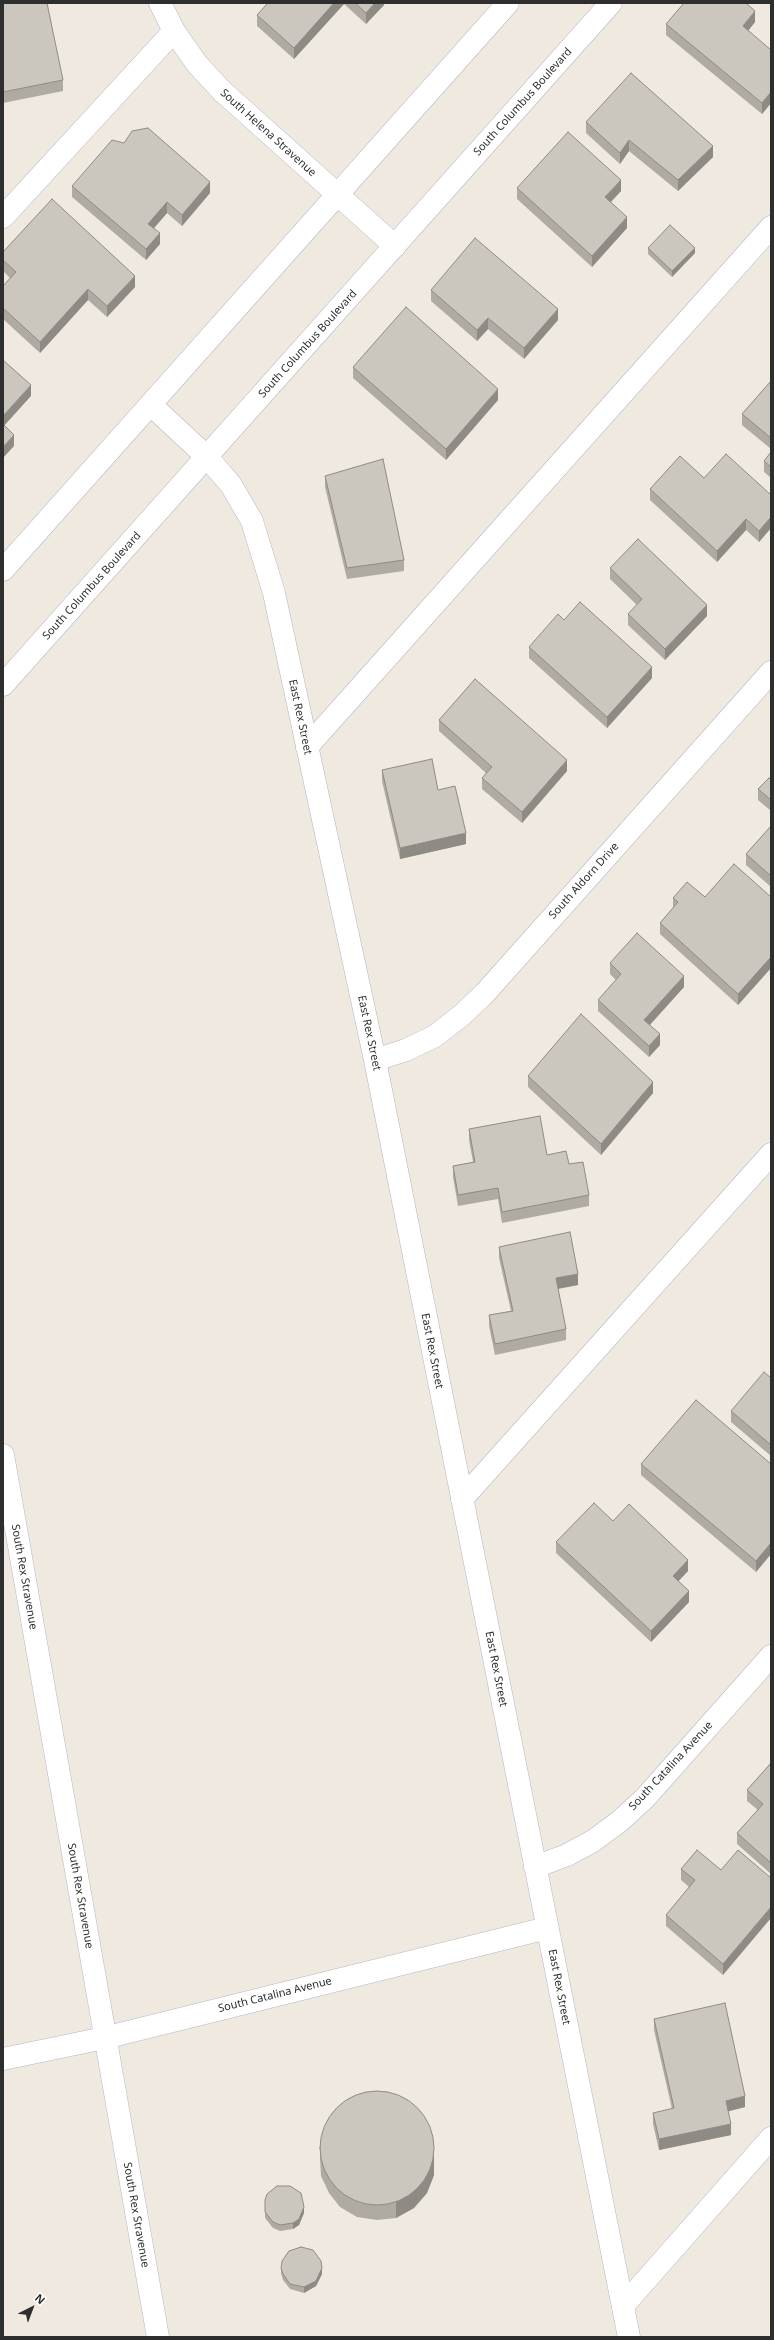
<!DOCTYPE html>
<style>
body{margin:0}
#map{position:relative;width:774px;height:2340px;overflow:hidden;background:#f0e9e0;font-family:"Noto Sans",sans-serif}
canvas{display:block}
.frame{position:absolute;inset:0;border:4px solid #2e2e2e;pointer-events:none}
.north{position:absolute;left:12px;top:2288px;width:40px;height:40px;-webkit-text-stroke:3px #fff;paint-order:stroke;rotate:42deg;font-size:11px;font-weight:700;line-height:16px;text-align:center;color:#2e2e2e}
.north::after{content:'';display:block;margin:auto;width:14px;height:18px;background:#2e2e2e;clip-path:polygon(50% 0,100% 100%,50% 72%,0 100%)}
</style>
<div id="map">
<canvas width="774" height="2340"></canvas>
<div class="frame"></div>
<div class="north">N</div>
</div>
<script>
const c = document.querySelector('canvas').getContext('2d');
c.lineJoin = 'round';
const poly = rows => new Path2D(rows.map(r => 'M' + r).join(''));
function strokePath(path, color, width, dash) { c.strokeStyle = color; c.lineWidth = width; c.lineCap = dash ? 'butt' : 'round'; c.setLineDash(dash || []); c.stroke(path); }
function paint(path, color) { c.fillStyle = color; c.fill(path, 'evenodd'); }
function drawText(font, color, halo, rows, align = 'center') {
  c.font = font + ' "Noto Sans",sans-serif'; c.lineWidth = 4; c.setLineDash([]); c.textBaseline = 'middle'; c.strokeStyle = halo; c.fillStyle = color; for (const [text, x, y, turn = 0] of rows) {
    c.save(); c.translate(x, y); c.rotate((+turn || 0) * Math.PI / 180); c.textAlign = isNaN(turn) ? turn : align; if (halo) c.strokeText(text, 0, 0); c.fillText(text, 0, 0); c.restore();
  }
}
const lane = poly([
 [3,217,174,31],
 [307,747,771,227],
 [462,1499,771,1154],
 [623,2306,771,2138]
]);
const street = poly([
 [160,3,174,31,197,64,222,91,395,246],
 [151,405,207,457,231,485,252,521,274,593,375,1060,629,2337],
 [375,1060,406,1050,435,1036,462,1015,485,993,771,672],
 [3,1455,158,2337],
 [535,1867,567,1855,593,1841,620,1821,645,1798,771,1656],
 [3,2059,104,2038,547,1928]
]);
const secondary = poly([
 [3,570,508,3],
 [3,685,611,3]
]);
const wall = poly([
 [3,3,63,80,63,91,3,103],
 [268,3,384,3,384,5,366,24,344,4,294,59,257,26,257,15],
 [755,22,748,31,771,50,771,103,762,114,666,35,666,24],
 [586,122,713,157,678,191,629,151,620,164,586,133],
 [72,186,210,193,182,226,167,213,154,228,160,244,146,260,72,197],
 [517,188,621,191,611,202,627,228,592,267,517,199],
 [648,248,695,253,672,277,648,254],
 [3,252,135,287,107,317,88,300,40,353,3,319,3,286,10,278,3,271],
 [431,290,558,320,524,359,488,329,477,341,431,301],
 [353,367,498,400,446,460,353,378],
 [771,381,771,449,742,425,742,414],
 [771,452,771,478,764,472,764,461],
 [325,476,404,560,404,571,347,579,325,487],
 [704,478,771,495,771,528,759,542,746,530,717,562,650,500,650,489],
 [610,568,707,616,665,660,628,625,628,614,637,605,610,579],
 [564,620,652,678,607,728,529,658,529,647],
 [439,720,567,771,522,823,482,789,482,778,486,773,439,731],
 [382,770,438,790,466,844,400,859,382,781],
 [771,780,771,811,758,800,758,789],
 [771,826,771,887,746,865,746,854],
 [705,897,771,897,771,968,738,1005,660,934,660,923,673,908,673,898],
 [610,963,684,987,650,1025,660,1045,649,1057,598,1011,598,1000,616,980,610,974],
 [528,1076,653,1093,601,1155,528,1087],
 [469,1129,547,1155,569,1164,589,1195,589,1206,502,1223,498,1199,458,1206,453,1177,453,1166,473,1162,469,1140],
 [499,1247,578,1285,558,1289,566,1329,566,1340,495,1355,489,1326,489,1315,511,1311,499,1258],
 [771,1378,771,1456,731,1422,731,1411],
 [641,1464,771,1464,771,1554,756,1572,641,1475],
 [613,1521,688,1571,678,1581,689,1602,651,1642,556,1553,556,1542],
 [771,1763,771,1874,737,1844,737,1833,758,1810,747,1801,747,1790],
 [681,1869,721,1870,771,1878,723,1975,666,1926,666,1915,689,1887,681,1880],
 [654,2019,745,2107,728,2111,731,2135,659,2150,653,2124,653,2113,672,2109,654,2030],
 [320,2143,434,2155,434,2175,427,2193,414,2208,396,2218,377,2220,357,2217,340,2207,329,2193,321,2176,320,2158],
 [265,2200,304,2213,299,2225,293,2229,280,2231,273,2228,265,2218],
 [281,2268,322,2274,316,2286,304,2293,290,2289,283,2280,281,2273]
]);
const shadedWall = poly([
 [334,3,344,3,344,4,294,59,294,48],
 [375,3,384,3,384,5,366,24,366,13],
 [755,11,755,22,743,37,743,26],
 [771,92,771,103,762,114,762,103],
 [629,140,629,151,620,164,620,153],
 [713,146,713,157,678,191,678,180],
 [621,180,621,191,605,208,605,197],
 [210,182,210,193,182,226,182,215],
 [167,202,167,213,148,235,148,224],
 [627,217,627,228,592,267,592,256],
 [160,233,160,244,146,260,146,249],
 [695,248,695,253,672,277,672,271],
 [135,276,135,287,107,317,107,306],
 [88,289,88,300,40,353,40,342],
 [558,309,558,320,524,359,524,348],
 [488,318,488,329,477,341,477,330],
 [31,385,31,396,3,427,3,416],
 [498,389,498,400,446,460,446,449],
 [14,435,14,446,3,458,3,447],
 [771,517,771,528,759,542,759,531],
 [746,519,746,530,717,562,717,551],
 [707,605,707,616,665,660,665,649],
 [652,667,652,678,607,728,607,717],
 [567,760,567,771,522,823,522,812],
 [466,833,466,844,400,859,400,848],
 [771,957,771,968,738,1005,738,994],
 [684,976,684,987,644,1031,644,1020],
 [660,1034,660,1045,649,1057,649,1046],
 [653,1082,653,1093,601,1155,601,1144],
 [578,1274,578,1285,556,1289,556,1278],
 [771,1543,771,1554,756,1572,756,1561],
 [688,1560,688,1571,673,1587,673,1576],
 [689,1591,689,1602,651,1642,651,1631],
 [771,1907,771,1918,723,1975,723,1964],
 [745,2096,745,2107,726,2112,726,2101],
 [731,2124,731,2135,659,2150,659,2139],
 [434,2140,434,2175,427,2193,414,2208,396,2218,396,2202],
 [304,2207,304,2213,299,2225,293,2229,293,2223],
 [322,2268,322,2274,316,2286,304,2293,304,2287]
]);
const building = poly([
 [3,3,47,3,63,80,3,92,3,3],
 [268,3,334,3,294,48,257,15,268,3],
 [355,3,375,3,366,13,355,3],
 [684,3,746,3,755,11,743,26,771,50,771,92,762,103,666,24,684,3],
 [631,73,713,146,678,180,629,140,620,153,586,122,631,73],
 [148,128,210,182,182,215,167,202,148,224,160,233,146,249,72,186,112,140,124,143,132,131,148,128],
 [568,132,621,180,605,197,627,217,592,256,517,188,568,132],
 [52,199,135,276,107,306,88,289,40,342,3,308,3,286,16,272,3,260,3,252,52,199],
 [670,225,695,248,672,271,648,248,670,225],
 [475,238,558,309,524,348,488,318,477,330,431,290,475,238],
 [406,307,498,389,446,449,353,367,406,307],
 [3,360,31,385,3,416,3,360],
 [771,381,771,438,742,414,771,381],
 [3,424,14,435,3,447,3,424],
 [771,452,771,467,764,461,771,452],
 [726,454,771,495,771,517,759,531,746,519,717,551,650,489,680,456,704,478,726,454],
 [383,459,404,560,347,568,325,476,383,459],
 [638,539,707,605,665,649,628,614,642,599,610,568,638,539],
 [580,602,652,667,607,717,529,647,558,614,564,620,580,602],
 [475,679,567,760,522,812,482,778,492,767,439,720,475,679],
 [432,759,438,790,455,786,466,833,400,848,382,770,432,759],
 [769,778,771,780,771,800,758,789,769,778],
 [771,826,771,876,746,854,771,826],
 [734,864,771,897,771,957,738,994,660,923,678,902,673,898,687,882,705,897,734,864],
 [637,933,684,976,644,1020,660,1034,649,1046,598,1000,621,974,610,963,637,933],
 [581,1014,653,1082,601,1144,528,1076,581,1014],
 [540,1116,547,1155,566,1151,569,1164,583,1162,589,1195,502,1212,498,1188,458,1195,453,1166,475,1162,469,1129,540,1116],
 [570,1232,578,1274,556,1278,566,1329,495,1344,489,1315,513,1311,499,1247,570,1232],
 [764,1372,771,1378,771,1445,731,1411,764,1372],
 [696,1400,771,1464,771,1543,756,1561,641,1464,696,1400],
 [594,1503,613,1521,629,1504,688,1560,673,1576,689,1591,651,1631,556,1542,594,1503],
 [771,1763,771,1863,737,1833,763,1804,747,1790,771,1763],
 [697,1850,721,1870,738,1850,771,1878,771,1907,723,1964,666,1915,695,1880,681,1869,697,1850],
 [725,2003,745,2096,726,2101,731,2124,659,2139,653,2113,674,2108,654,2019,725,2003],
 '320 2148a57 57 0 1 1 114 0a57 57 0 1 1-114 0Z',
 [277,2186,290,2186,301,2193,304,2207,299,2219,293,2223,280,2225,273,2222,265,2212,265,2200,267,2194,277,2186],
 [301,2247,313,2250,321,2261,322,2268,316,2281,304,2287,290,2284,283,2274,281,2268,282,2261,289,2251,301,2247]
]);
const streetNames = [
 ["South Columbus Boulevard",523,102,-48],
 ["South Helena Stravenue",268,133,42],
 ["South Columbus Boulevard",308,344,-48],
 ["South Columbus Boulevard",92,586,-48],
 ["East Rex Street",300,717,78],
 ["South Aldorn Drive",584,881,-48],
 ["East Rex Street",369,1033,78],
 ["East Rex Street",432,1351,79],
 ["South Rex Stravenue",24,1577,80],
 ["East Rex Street",496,1669,79],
 ["South Catalina Avenue",671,1766,-47],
 ["South Rex Stravenue",80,1896,80],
 ["East Rex Street",559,1987,79],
 ["South Catalina Avenue",275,1995,-14],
 ["South Rex Stravenue",136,2215,80]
];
strokePath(lane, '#b4b6c2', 23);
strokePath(street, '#b4b6c2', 23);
strokePath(secondary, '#b4b6c2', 23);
strokePath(lane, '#fff', 22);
strokePath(street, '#fff', 22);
strokePath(secondary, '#fff', 22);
paint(wall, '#afaba3');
paint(shadedWall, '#8e8b85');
paint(building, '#cbc7be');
strokePath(building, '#8e8b85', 1);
drawText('11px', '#2e2e2e', '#fff', streetNames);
</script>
